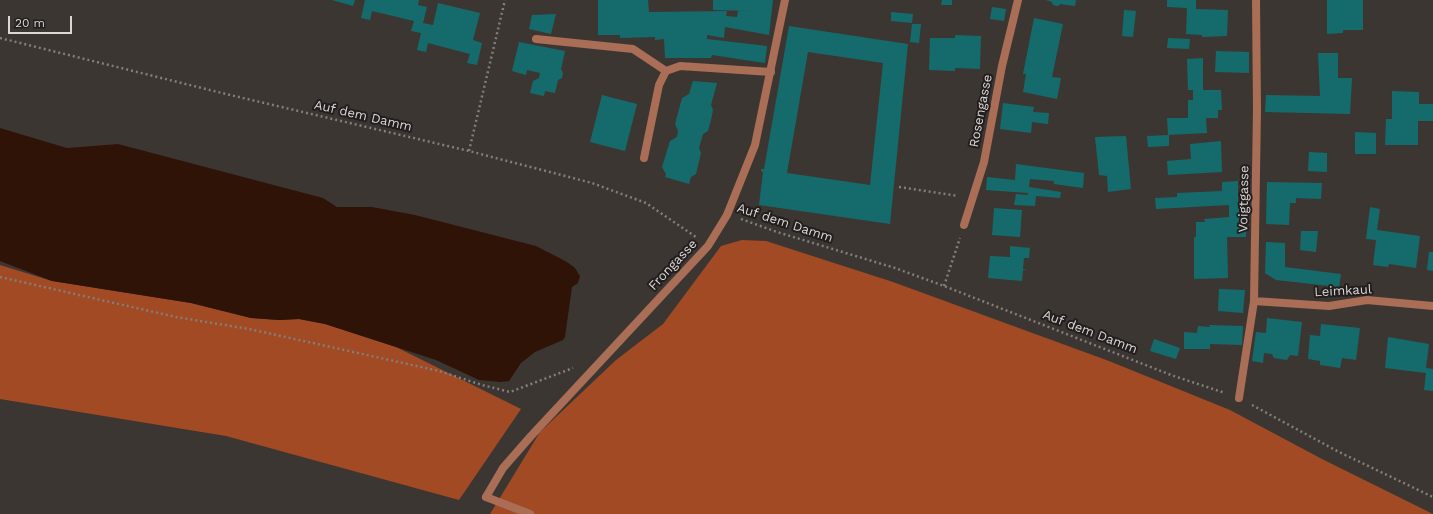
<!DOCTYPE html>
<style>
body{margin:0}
#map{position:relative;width:1433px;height:514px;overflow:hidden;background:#3c3633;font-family:"Work Sans",sans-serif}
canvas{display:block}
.scale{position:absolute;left:8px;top:16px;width:64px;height:18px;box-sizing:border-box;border:2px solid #dbd7d6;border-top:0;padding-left:5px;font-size:12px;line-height:14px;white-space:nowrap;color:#dbd7d6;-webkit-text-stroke:3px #211e1d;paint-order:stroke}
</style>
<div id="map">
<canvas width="1433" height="514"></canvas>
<div class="scale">20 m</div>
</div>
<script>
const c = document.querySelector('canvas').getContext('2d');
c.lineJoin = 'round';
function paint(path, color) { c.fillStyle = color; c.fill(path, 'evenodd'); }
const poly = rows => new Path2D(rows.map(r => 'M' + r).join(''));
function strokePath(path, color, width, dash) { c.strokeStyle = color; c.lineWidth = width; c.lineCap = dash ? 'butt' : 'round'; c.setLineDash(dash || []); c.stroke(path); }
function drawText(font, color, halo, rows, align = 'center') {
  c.font = font + ' "Work Sans",sans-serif'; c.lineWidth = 4; c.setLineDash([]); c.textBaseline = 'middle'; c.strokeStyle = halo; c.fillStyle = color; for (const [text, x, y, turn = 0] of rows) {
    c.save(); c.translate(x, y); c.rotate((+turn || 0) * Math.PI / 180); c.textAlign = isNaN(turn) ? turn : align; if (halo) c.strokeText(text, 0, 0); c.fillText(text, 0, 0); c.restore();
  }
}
const forest = poly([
 [742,240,766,241,893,282,1109,361,1230,410,1322,459,1433,514,490,514,540,432,616,360,663,324,721,246],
 [0,265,52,281,191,303,251,318,279,320,299,319,325,324,396,347,521,409,459,500,226,436,0,399]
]);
const water = poly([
 [0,128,67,148,118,144,323,198,337,207,372,207,415,215,536,246,567,262,575,268,580,276,578,283,572,287,565,337,563,340,535,352,521,363,509,381,501,382,479,380,436,360,325,324,299,319,279,320,251,318,191,303,52,281,0,261]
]);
const building = poly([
 [332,0,355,0,353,6],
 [365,0,419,0,418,5,427,7,423,23,433,25,438,3,480,13,473,40,482,43,477,65,467,63,470,54,428,43,426,52,417,50,421,33,411,31,414,21,372,11,370,20,361,18],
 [598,0,648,0,649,12,727,11,726,16,737,17,738,11,750,11,713,10,713,0,773,0,769,35,725,27,724,38,707,35,707,39,767,46,765,63,712,55,711,58,665,58,664,39,655,40,655,37,620,38,620,35,598,35],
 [942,0,952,0,952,5,941,5],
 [1046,0,1076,0,1075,6,1060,4,1058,6,1053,5,1052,2],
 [1167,0,1196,0,1196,9,1228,10,1227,36,1202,37,1202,35,1186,34,1187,8,1167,7],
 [1327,0,1363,0,1363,30,1343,30,1343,33,1327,34],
 [992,7,1006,9,1004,21,990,19],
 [1124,10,1136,11,1133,37,1122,36],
 [891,12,913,14,912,23,891,21],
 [556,14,551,34,529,29,532,15],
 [1034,18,1063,24,1052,77,1061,78,1057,99,1023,92,1026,74,1023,74],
 [912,24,921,24,919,43,910,42],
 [789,26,908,44,890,224,759,205,763,172,761,171,761,169,764,169],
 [808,52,883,63,870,185,787,173],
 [955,35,981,36,980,69,955,68,955,71,929,70,930,38,955,38],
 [1168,38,1190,39,1189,49,1167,48],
 [519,42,565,51,561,69,563,73,562,78,558,80,555,93,545,91,544,96,530,93,533,81,539,78,540,73,527,70,526,75,512,71],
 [1216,51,1249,52,1249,73,1215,72],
 [1318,53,1338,53,1338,78,1352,78,1350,114,1265,112,1266,95,1320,96],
 [1203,58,1203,90,1221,90,1222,110,1218,110,1218,118,1206,118,1207,133,1168,135,1167,118,1188,118,1188,100,1193,100,1193,90,1188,90,1187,59],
 [693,81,717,83,711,105,713,110,711,120,708,131,703,134,699,148,701,153,696,174,691,177,689,184,665,177,666,174,662,167,670,141,677,137,678,131,675,124,682,98,689,94],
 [1392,91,1419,92,1419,104,1433,104,1433,121,1418,121,1418,145,1385,145,1386,119,1392,119],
 [602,95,637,104,625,151,590,142],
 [1003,103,1034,107,1033,112,1049,113,1048,124,1032,122,1031,133,1000,129],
 [1355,132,1376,133,1376,154,1355,154],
 [1169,135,1169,146,1148,147,1147,136],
 [1126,136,1131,189,1108,192,1107,176,1099,175,1095,137],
 [1221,141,1222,172,1168,175,1167,161,1191,159,1190,144],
 [1309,152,1327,153,1327,172,1308,171],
 [1016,164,1084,173,1083,188,1054,184,1054,181,1030,179,1029,187,1061,192,1060,198,1036,196,1035,206,1014,205,1016,194,1028,195,1028,193,986,190,987,177,1015,180],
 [1238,181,1238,204,1247,204,1246,237,1227,237,1228,278,1194,279,1194,237,1196,237,1196,222,1205,222,1204,219,1229,217,1229,205,1156,209,1155,198,1177,197,1177,193,1222,191,1222,182],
 [1267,182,1322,183,1321,199,1296,198,1296,203,1290,203,1289,225,1266,224],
 [1370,207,1380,209,1377,230,1420,236,1416,268,1389,264,1388,267,1373,265,1376,240,1366,239],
 [994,208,1022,210,1020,237,992,235],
 [1301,231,1318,231,1316,252,1300,250],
 [1266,242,1285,243,1285,267,1341,274,1339,287,1276,280,1265,273],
 [1010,246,1030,248,1029,258,1024,258,1023,269,1027,270,1023,270,1022,281,988,278,990,256,1010,257],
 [1429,252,1433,252,1433,271,1427,270],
 [1219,289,1245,290,1243,313,1218,311],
 [1267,318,1302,322,1298,356,1290,355,1287,360,1274,358,1272,354,1264,353,1263,363,1252,361,1256,332,1266,333],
 [1321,324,1360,328,1356,360,1342,358,1340,368,1320,365,1320,361,1308,359,1310,335,1320,336],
 [1209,325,1243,326,1242,345,1210,344,1210,349,1184,349,1184,332,1197,333,1198,326,1210,327],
 [1388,337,1429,344,1426,368,1433,369,1433,391,1424,390,1426,373,1385,368],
 [1154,339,1180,348,1176,359,1150,351]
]);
const path = poly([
 [0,38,226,94,469,151,592,183,646,203,696,237],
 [469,151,505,0],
 [899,187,958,196],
 [741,219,777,232,895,268,944,286,1171,375,1225,393],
 [0,277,176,317,249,329,349,351,439,371,482,385,510,392,573,368],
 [944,286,960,238],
 [1252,405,1339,452,1433,497]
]);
const lane = poly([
 [536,39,633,49,666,71],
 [644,158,659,85,666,71,680,66,771,72],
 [486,497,530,514]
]);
const street = poly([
 [964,225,984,162,1002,66,1018,0],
 [1254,301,1329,306,1367,300,1433,306],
 [1239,398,1254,301,1257,109,1256,0],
 [486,497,503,468,531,436,708,246,727,215,755,145,785,0]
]);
const streetNames = [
 ["Rosengasse",981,111,-79],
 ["Auf dem Damm",363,116,13],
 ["Voigtgasse",1244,199,-89],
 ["Auf dem Damm",785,223,18],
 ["Frongasse",673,265,-47],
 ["Leimkaul",1343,291,-3],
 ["Auf dem Damm",1090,332,21]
];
paint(forest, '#a24a23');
paint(water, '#2f1307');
paint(building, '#156b6b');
strokePath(path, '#837e7c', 2.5, [2, 3]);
strokePath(lane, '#a96e55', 8);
strokePath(street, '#a96e55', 8);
drawText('13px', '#dbd7d6', '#211e1d', streetNames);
</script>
